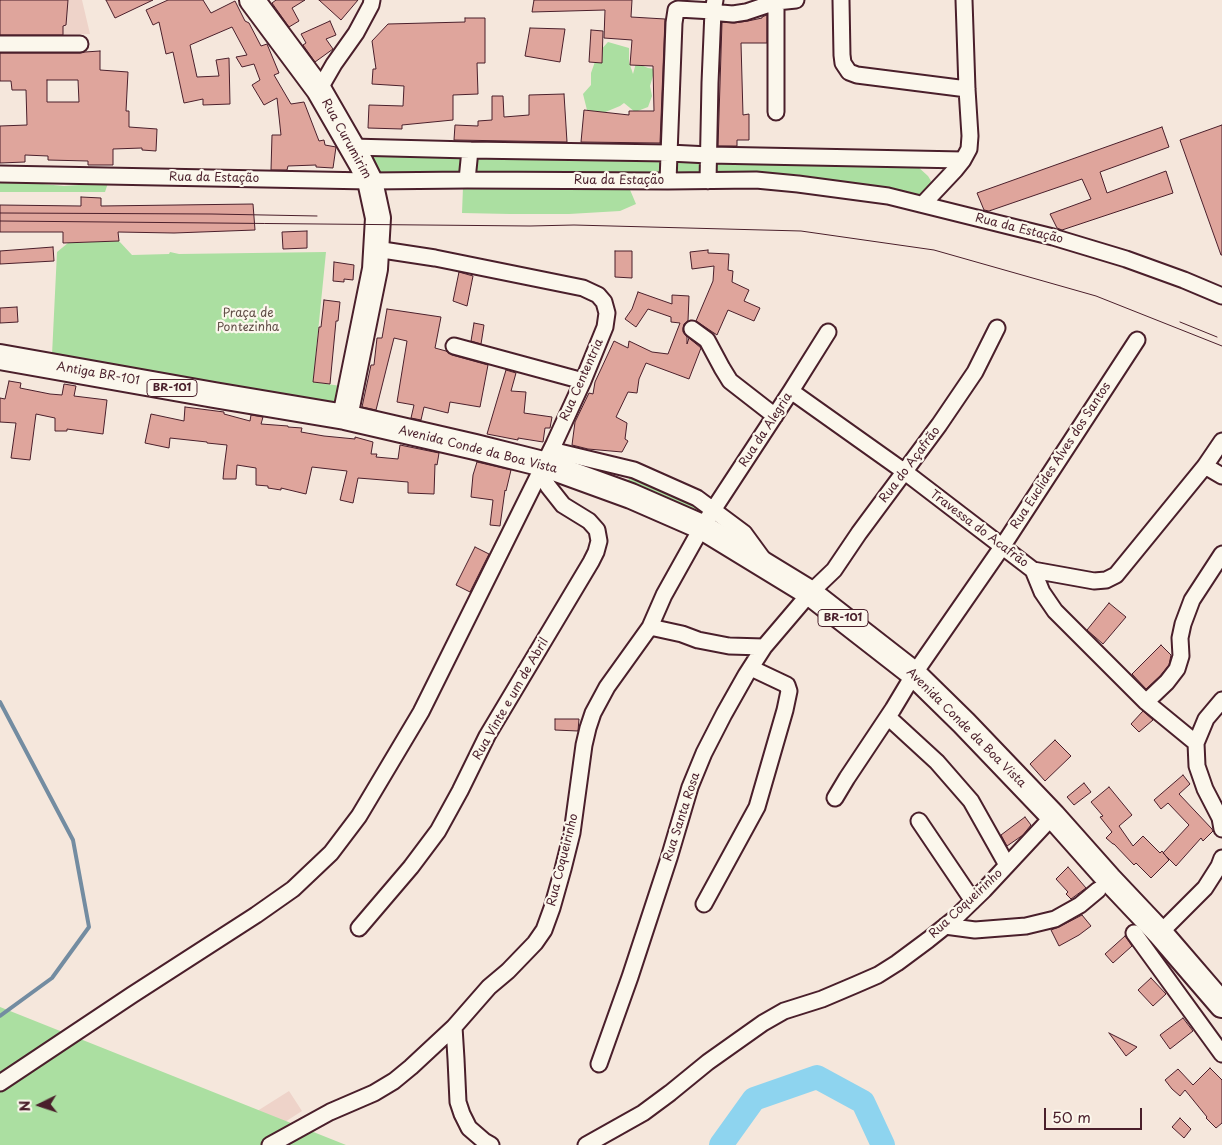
<!DOCTYPE html>
<meta charset="utf-8">
<style>
body{margin:0}
#map{position:relative;width:1222px;height:1145px;overflow:hidden;background:#f5e7dc;font-family:"Playpen Sans",sans-serif}
canvas{display:block}
.north{position:absolute;left:15px;top:1080px;width:50px;height:50px;-webkit-text-stroke:4px #fbf7ec;paint-order:stroke;rotate:266deg;font-size:14px;font-weight:700;line-height:20px;text-align:center;color:#4a1f2b}
.north::after{content:'';display:block;margin:auto;width:18px;height:22px;background:#4a1f2b;clip-path:polygon(50% 0,100% 100%,50% 72%,0 100%)}
.scale{position:absolute;left:1044px;top:1108px;width:98px;height:22px;box-sizing:border-box;border:2px solid #4a1f2b;border-top:0;padding-left:6px;font-size:15px;line-height:18px;white-space:nowrap;color:#4a1f2b;-webkit-text-stroke:4px #fbf7ec;paint-order:stroke}
</style>
<div id="map">
<canvas width="1222" height="1145"></canvas>
<div class="north">N</div>
<div class="scale">50 m</div>
</div>
<script>
const c = document.querySelector('canvas').getContext('2d');
c.lineJoin = 'round';
function paint(path, color) { c.fillStyle = color; c.fill(path, 'evenodd'); }
const poly = rows => new Path2D(rows.map(r => 'M' + r).join(''));
function strokePath(path, color, width, dash) { c.strokeStyle = color; c.lineWidth = width; c.lineCap = dash ? 'butt' : 'round'; c.setLineDash(dash || []); c.stroke(path); }
function drawText(font, color, halo, rows, align = 'center') {
  c.font = font + ' "Playpen Sans",sans-serif'; c.lineWidth = 4.5; c.setLineDash([]); c.textBaseline = 'middle'; c.strokeStyle = halo; c.fillStyle = color; for (const [text, x, y, turn = 0] of rows) {
    c.save(); c.translate(x, y); c.rotate((+turn || 0) * Math.PI / 180); c.textAlign = isNaN(turn) ? turn : align; if (halo) c.strokeText(text, 0, 0); c.fillText(text, 0, 0); c.restore();
  }
}
const built = poly([
 [0,0,82,0,90,34,63,35],
 [289,1091,302,1111,249,1145,208,1142]
]);
const green = poly([
 [608,42,629,48,629,62,633,74,636,63,648,68,655,69,650,86,652,96,648,107,635,112,624,103,620,106,603,113,587,110,583,94,591,85,591,73,598,53],
 [367,148,917,166,928,176,931,181,930,185,917,198,896,191,814,177,793,174,666,176,378,175],
 [0,180,64,186,108,183,105,192,0,192],
 [628,185,636,204,620,211,569,214,510,214,462,213,463,187],
 [119,241,132,255,169,254,170,252,179,254,326,252,313,382,341,386,338,405,52,355,57,252,68,243],
 [631,477,702,508,702,512,700,515,629,483,628,481,629,478],
 [0,1007,346,1145,0,1145]
]);
const stream = poly([
 [0,702,73,840,89,927,52,978,0,1016]
]);
const river = poly([
 [721,1145,754,1099,817,1077,863,1102,883,1145]
]);
const building = poly([
 [0,0,68,0,66,25,63,26,63,35,0,35,0,0],
 [106,0,153,0,115,18,106,0],
 [168,0,203,0,211,13,235,1,245,21,249,23,261,46,267,44,279,73,274,75,291,104,304,102,319,141,324,140,325,145,336,147,333,168,316,167,316,165,288,166,287,170,271,170,272,135,281,135,277,98,264,105,252,85,260,80,254,64,242,67,236,57,247,55,232,27,190,45,197,77,219,76,216,60,229,58,230,104,203,105,203,99,184,103,173,52,166,54,159,22,153,25,146,10,168,0],
 [276,0,305,0,292,8,299,21,289,27,272,3,276,0],
 [319,0,358,0,341,20,319,0],
 [534,0,632,0,631,17,665,19,660,143,581,142,584,110,629,115,629,111,654,111,653,66,630,65,632,40,604,38,605,10,532,12,534,0],
 [767,15,767,43,741,43,743,115,749,114,749,140,737,140,737,146,718,146,722,22,734,23,748,21,762,18,762,17,767,15],
 [465,18,485,18,485,63,477,63,478,94,453,95,453,120,402,125,402,129,368,128,369,105,403,106,404,86,372,84,373,69,376,69,372,41,388,24,465,22,465,18],
 [330,21,336,35,326,39,333,49,315,62,303,45,306,43,301,34,330,21],
 [530,28,565,29,560,62,525,56,530,28],
 [591,30,603,31,602,63,589,62,591,30],
 [100,51,100,70,128,72,126,111,129,111,129,127,157,129,156,151,142,150,142,148,113,149,113,165,88,165,88,161,48,160,48,156,25,155,25,162,0,163,0,126,27,125,26,90,12,90,11,81,0,81,0,53,80,53,85,52,100,51],
 [47,80,78,80,79,102,47,102,47,80],
 [564,94,567,142,454,140,455,125,478,126,478,121,492,120,492,96,503,96,504,117,529,115,529,95,564,94],
 [1222,125,1222,255,1221,255,1180,140,1222,125],
 [1162,127,1169,147,1100,172,1107,193,1166,171,1173,193,1062,230,1057,228,1050,214,1091,199,1082,179,989,211,984,210,977,193,1162,127],
 [81,197,101,198,101,206,253,204,255,230,174,233,118,232,119,241,63,243,63,232,0,232,0,205,81,206,81,197],
 [307,231,307,248,283,249,282,232,307,231],
 [53,247,54,261,0,264,0,251,53,247],
 [708,250,708,253,729,254,728,270,733,271,732,282,749,290,744,301,760,308,754,321,728,310,717,335,696,321,713,281,714,266,692,269,690,252,708,250],
 [615,251,632,251,632,278,615,277,615,251],
 [334,262,354,265,353,280,344,279,344,282,333,281,334,262],
 [459,272,473,276,467,306,453,301,459,272],
 [638,292,672,304,672,295,689,296,688,321,684,324,683,328,683,332,687,337,687,344,689,338,701,348,689,379,646,363,639,379,637,393,628,392,616,417,627,423,625,439,628,441,622,452,588,449,572,445,575,422,589,393,593,394,595,382,614,341,628,348,629,341,652,352,668,354,680,323,671,322,671,317,648,309,636,327,625,319,632,309,638,292],
 [324,300,340,302,338,321,336,321,330,384,313,382,319,327,321,327,324,300],
 [17,307,18,322,0,323,0,308,17,307],
 [387,309,441,317,435,348,446,351,452,355,488,365,480,407,450,402,448,413,424,407,421,420,411,418,414,405,397,402,407,341,394,338,376,410,362,407,371,365,374,365,377,338,382,338,387,309],
 [474,323,484,325,481,344,471,341,474,323],
 [506,370,516,373,511,391,526,392,524,413,552,417,550,428,545,428,543,442,518,438,518,440,487,434,506,370],
 [9,381,21,383,20,388,50,394,62,395,64,384,76,386,74,396,107,400,103,434,67,429,67,431,55,431,55,418,36,414,30,460,11,458,16,423,0,422,0,398,5,399,9,381],
 [185,407,224,412,224,414,250,421,251,415,263,417,261,424,288,426,288,427,302,428,301,432,324,436,355,439,355,437,373,442,371,454,377,454,376,457,398,459,400,445,439,453,437,465,435,464,434,494,408,493,408,482,358,478,353,503,340,500,347,471,312,467,306,494,281,488,281,490,268,488,268,486,256,485,256,468,237,465,236,479,223,479,224,468,227,445,207,443,207,442,170,438,169,448,145,443,151,414,184,421,185,407],
 [477,462,511,470,506,491,505,490,500,526,490,525,493,500,471,497,473,475,477,462],
 [475,547,489,554,470,592,456,585,475,547],
 [1109,603,1126,617,1103,644,1087,630,1109,603],
 [1161,645,1171,655,1169,665,1160,676,1146,689,1132,674,1161,645],
 [1143,711,1153,720,1139,732,1131,724,1143,711],
 [555,719,579,719,578,731,555,730,555,719],
 [1055,740,1071,756,1045,781,1030,764,1055,740],
 [1183,775,1190,784,1179,794,1212,829,1213,831,1203,841,1201,838,1176,866,1163,853,1189,825,1168,803,1161,809,1154,800,1183,775],
 [1084,783,1091,792,1074,805,1067,797,1084,783],
 [1109,787,1132,815,1119,826,1133,846,1143,836,1160,853,1162,851,1169,860,1151,878,1136,863,1134,865,1114,844,1113,844,1106,838,1112,832,1100,817,1103,816,1091,802,1109,787],
 [1025,817,1031,825,1023,835,1007,846,1001,835,1025,817],
 [1068,867,1086,888,1071,899,1066,894,1068,892,1056,879,1068,867],
 [1082,915,1091,926,1079,935,1059,946,1051,930,1059,927,1082,915],
 [1125,936,1132,946,1113,963,1105,954,1125,936],
 [1151,978,1166,994,1153,1006,1138,990,1151,978],
 [1183,1018,1193,1031,1170,1049,1160,1035,1183,1018],
 [1109,1033,1137,1047,1126,1056,1109,1033],
 [1210,1068,1222,1080,1222,1123,1216,1128,1206,1118,1207,1117,1185,1090,1180,1096,1172,1089,1165,1080,1178,1069,1193,1085,1210,1068],
 [1180,1118,1191,1129,1184,1138,1172,1127,1180,1118]
]);
const street = poly([
 [841,0,842,55,843,63,849,72,857,75,967,89],
 [776,2,776,112],
 [0,44,80,44],
 [319,90,334,64,356,33,371,5,372,0],
 [351,147,470,150,669,153,709,155,963,160],
 [0,174,370,181,467,180,668,181,756,180,798,184,888,196,1053,237,1126,259,1184,280,1222,296],
 [467,180,470,150],
 [668,181,674,23,676,10,678,9,713,11,721,13,733,14,746,12,776,2,796,0],
 [708,181,710,83,713,11,715,0],
 [923,204,955,170,963,160,969,149,970,136,967,89,964,0],
 [692,329,707,340,722,368,730,381,775,416],
 [454,346,583,381],
 [791,391,905,472,1033,570,1094,581,1106,580,1116,575,1205,466,1222,441],
 [551,450,634,470,697,498,744,533,763,559],
 [1205,466,1222,476],
 [1033,570,1042,592,1055,611,1146,702,1196,743],
 [650,627,682,634,698,640,729,646,764,647],
 [1222,700,1206,719,1196,743,1197,766,1205,789,1220,818,1222,829],
 [1146,702,1167,682,1177,669,1181,656,1180,638,1183,624,1192,600,1222,554],
 [888,717,937,762,971,801,1007,865],
 [835,798,847,778,893,709,914,674,1002,547,1137,340],
 [919,821,973,901],
 [704,904,757,807,785,710,789,691,787,685,751,668],
 [945,926,975,930,1026,926,1055,919,1080,905,1098,890],
 [359,928,411,867,438,831,460,791,487,736,591,562,596,552,599,541,597,530,589,521,563,505,548,486,540,471],
 [1134,933,1222,1054],
 [1160,933,1205,888,1219,866,1222,858],
 [454,1027,456,1059,458,1102,462,1114,469,1128,484,1141,491,1145],
 [599,1064,630,977,669,858,690,787,704,753,724,714,746,675,764,647,810,593,834,570,859,533,939,425,975,372,997,328],
 [0,1083,132,995,256,915,293,889,331,853,359,816,421,712,502,549,554,444,583,381,605,327,607,313,604,302,598,295,583,288,435,258,376,249],
 [270,1145,330,1112,374,1093,394,1081,411,1067,454,1027,489,987,508,971,535,943,544,930,552,908,563,869,572,833,584,745,588,728,593,713,607,687,650,627,664,595,702,527,791,391,828,332],
 [586,1145,643,1113,670,1093,708,1062,763,1023,784,1011,822,999,855,985,878,975,897,963,928,940,953,920,984,890,1053,816]
]);
const primary = poly([
 [252,0,319,90,361,163,370,181,378,218,375,269,345,417],
 [0,357,214,395,345,417,475,447,543,464,631,496,702,527,810,593,914,674,964,723,1053,816,1109,879,1160,933,1222,1005]
]);
const tram = poly([
 [0,213,212,214,317,216],
 [0,221,530,226,574,225,801,231,934,250,1096,296,1222,346],
 [1180,322,1217,337]
]);
const shields = [
 [172,388,50],
 [843,618,50]
];
const shieldNames = [
 ["BR-101",172,388],
 ["BR-101",843,618]
];
const streetNames = [
 ["Rua Curumirim",346,139,61],
 ["Rua da Estação",214,178,1],
 ["Rua da Estação",619,181],
 ["Rua da Estação",1019,229,14],
 ["Antiga BR-101",98,374,10],
 ["Rua Cententria",582,380,-66],
 ["Rua da Alegria",766,430,-57],
 ["Avenida Conde da Boa Vista",478,450,14],
 ["Rua Euclides Alves dos Santos",1061,456,-57],
 ["Rua do Açafrão",910,465,-53],
 ["Travessa do Acafrão",979,529,37],
 ["Rua Vinte e um de Abril",511,699,-60],
 ["Avenida Conde da Boa Vista",966,728,45],
 ["Rua Santa Rosa",682,817,-72],
 ["Rua Coqueirinho",563,860,-76],
 ["Rua Coqueirinho",966,904,-43]
];
const parkNames = [
 ["Praça de",248,314],
 ["Pontezinha",248,328]
];
paint(built, '#eed3c9');
paint(green, '#abdfa1');
strokePath(stream, '#738ca1', 4);
strokePath(river, '#8ed4ef', 24);
paint(building, '#dfa59c');
strokePath(building, '#4a1f2b', 1);
strokePath(street, '#4a1f2b', 19);
strokePath(primary, '#4a1f2b', 28);
strokePath(street, '#fbf7ec', 15);
strokePath(primary, '#fbf7ec', 24);
strokePath(tram, '#4a1f2b', 1);
for (const [x, y, w] of shields) { const box = new Path2D(); box.roundRect(x - w / 2, y - 8.5, w, 17, 4); c.fillStyle = '#fbf7ec'; c.fill(box); strokePath(box, '#4a1f2b', 1); }
drawText('bold 11px', '#4a1f2b', null, shieldNames);
drawText('12px', '#4a1f2b', '#fbf7ec', streetNames);
drawText('12px', '#624f48', '#fbf7ec', parkNames);
</script>
